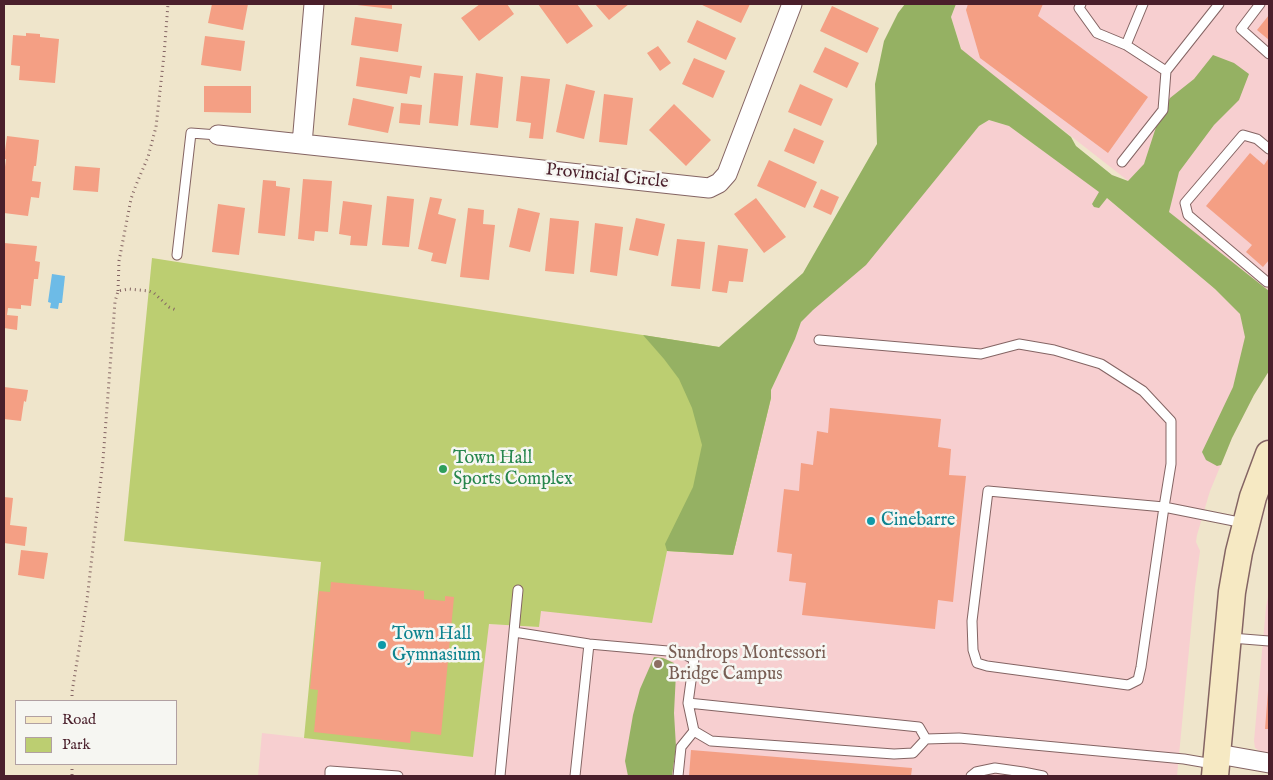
<!DOCTYPE html>
<style>
body{margin:0}
#map{position:relative;width:1273px;height:780px;overflow:hidden;background:#efe5cb;font-family:"IM FELL English",serif}
canvas{display:block}
.frame{position:absolute;inset:0;border:5px solid #4a1f2b;pointer-events:none}
.legend{position:absolute;left:15px;top:700px;width:162px;height:65px;box-sizing:border-box;background:#f6f6f2;border:1px solid #b1a0a2;margin:0;padding:6px 9px;list-style:none;font-size:15px;color:#4a1f2b}
.legend li{display:flex;align-items:center;gap:10px;height:25px}
.legend b{width:25px;border:1px solid #b1a0a2}
</style>
<div id="map">
<canvas width="1273" height="780"></canvas>
<div class="frame"></div>
<ul class="legend">
<li><b style="height:6px;background:#f6e9c3"></b>Road</li>
<li><b style="height:14px;background:#bcce71"></b>Park</li>
</ul>
</div>
<script>
const c = document.querySelector('canvas').getContext('2d');
c.lineJoin = 'round';
function paint(path, color) { c.fillStyle = color; c.fill(path, 'evenodd'); }
const poly = rows => new Path2D(rows.map(r => 'M' + r).join(''));
function strokePath(path, color, width, dash) { c.strokeStyle = color; c.lineWidth = width; c.lineCap = dash ? 'butt' : 'round'; c.setLineDash(dash || []); c.stroke(path); }
function drawText(font, color, halo, rows, align = 'center') {
  c.font = font + ' "IM FELL English",serif'; c.lineWidth = 5; c.setLineDash([]); c.textBaseline = 'middle'; c.strokeStyle = halo; c.fillStyle = color; for (const [text, x, y, turn = 0] of rows) {
    c.save(); c.translate(x, y); c.rotate((+turn || 0) * Math.PI / 180); c.textAlign = isNaN(turn) ? turn : align; if (halo) c.strokeText(text, 0, 0); c.fillText(text, 0, 0); c.restore();
  }
}
const built = poly([
 [956,4,1269,4,1269,291,962,51,951,17],
 [989,120,1009,126,1100,192,1092,204,1107,198,1215,289,1241,314,1269,371,1254,395,1232,438,1210,491,1197,535,1196,542,1200,551,1195,587,1177,776,258,776,262,733,473,757,488,624,539,627,540,610,652,623,667,551,733,555,771,398,771,390,795,339,801,322,979,126],
 [1269,592,1269,753,1261,752,1255,748,1254,741,1266,607]
]);
const green = poly([
 [152,258,719,347,771,398,733,555,667,551,652,623,541,611,539,627,489,624,473,757,304,738,321,562,124,541]
]);
const forest = poly([
 [905,4,956,4,951,17,961,49,1071,137,1076,146,1112,175,1128,181,1144,164,1157,124,1170,98,1194,79,1213,55,1234,63,1249,74,1239,100,1214,125,1179,172,1169,212,1269,291,1269,371,1254,395,1232,438,1221,465,1217,466,1206,460,1202,452,1233,387,1245,337,1240,314,1215,289,1107,198,1099,208,1094,207,1092,204,1099,192,1009,126,989,120,979,126,866,265,813,310,801,322,795,339,771,390,771,398,733,555,667,551,665,544,693,487,702,445,692,408,679,379,664,359,643,335,719,347,803,273,877,144,875,84,884,41,898,13],
 [654,657,663,658,674,663,676,673,674,713,676,747,672,776,628,776,625,761,633,715,640,689]
]);
const water = poly([
 [52,274,65,276,62,303,59,303,58,309,50,308,51,303,48,302]
]);
const building = poly([
 [212,4,248,4,243,30,208,23],
 [357,4,392,4,392,9,357,5],
 [480,4,507,4,514,14,479,41,461,18],
 [538,4,577,4,593,26,567,44],
 [595,4,629,4,609,20],
 [700,4,750,4,741,23],
 [968,4,1043,4,1038,16,1148,97,1108,153,980,58,966,10],
 [832,6,879,28,867,53,820,31],
 [1269,15,1269,40,1257,30],
 [355,17,402,24,398,52,351,45],
 [697,20,736,38,726,60,687,42],
 [26,33,40,34,40,37,59,39,55,83,19,80,20,66,11,65,13,35,26,36],
 [205,36,245,41,241,71,201,65],
 [658,46,671,63,660,71,647,53],
 [825,47,859,63,847,88,813,72],
 [360,57,422,66,420,78,410,76,407,94,356,86],
 [694,58,725,71,713,98,682,84],
 [434,73,463,76,458,126,429,123],
 [476,73,503,77,498,128,470,125],
 [521,76,550,79,543,139,529,138,531,123,516,121],
 [566,84,595,91,584,139,556,132],
 [800,84,833,99,821,126,788,112],
 [204,86,251,86,251,113,204,112],
 [604,94,633,98,627,145,599,142],
 [353,98,394,107,388,133,348,125],
 [401,103,422,105,420,125,399,123],
 [674,104,711,140,686,166,649,130],
 [794,128,824,141,814,164,784,151],
 [7,136,39,140,36,166,34,166,32,181,41,182,39,198,31,197,28,216,4,213,4,175,6,159,4,159],
 [1250,153,1264,165,1268,159,1269,160,1269,260,1263,267,1246,252,1252,245,1206,206],
 [769,160,817,182,805,208,757,186],
 [75,166,100,168,98,192,73,190],
 [303,179,332,181,328,232,315,231,314,241,298,239],
 [263,180,276,181,276,186,290,188,285,236,258,233],
 [821,189,839,197,831,215,813,207],
 [387,196,414,199,409,247,382,245],
 [430,197,442,199,438,214,456,219,446,264,431,261,433,253,418,249],
 [756,198,786,237,764,253,734,214],
 [343,201,372,205,367,246,350,245,351,236,339,234],
 [218,204,245,208,239,255,212,252],
 [468,208,484,210,483,224,495,225,489,280,460,277],
 [518,208,540,213,530,252,509,247],
 [550,218,579,221,574,274,545,271],
 [636,218,665,224,658,256,629,250],
 [595,223,623,227,617,276,590,272],
 [677,239,705,242,700,289,671,286],
 [4,243,37,246,35,261,40,262,38,279,34,279,31,306,21,305,21,309,8,308,7,315,18,316,17,330,4,328],
 [718,245,748,249,743,282,729,281,727,293,712,291],
 [4,387,28,390,26,402,24,401,21,421,4,419],
 [830,408,941,419,938,447,951,449,949,475,966,476,953,602,938,600,935,629,802,615,806,583,789,581,792,554,777,552,784,489,799,491,801,463,813,465,817,431,828,433],
 [4,497,13,498,10,525,27,527,25,546,4,543],
 [21,550,48,553,44,579,18,575],
 [331,582,424,591,424,599,445,601,445,596,454,597,441,735,411,731,410,743,314,732,318,690,310,689,319,591,330,592],
 [1268,691,1269,691,1269,729,1265,729],
 [691,750,912,768,911,776,689,776]
]);
const path = poly([
 [118,291,119,261,131,199,136,185,148,157,156,127,164,55,168,4],
 [72,701,72,692,87,600,103,460,115,302,118,291,129,289,149,291,154,293,169,307,176,310],
 [72,764,72,776]
]);
const lane = poly([
 [1081,4,1079,8,1097,33,1126,45,1143,4],
 [1260,4,1241,29,1269,54],
 [1126,45,1166,71,1219,4],
 [1269,149,1257,139,1243,135,1185,203,1188,215,1267,282,1269,282],
 [1122,162,1163,110,1166,71],
 [177,255,191,133,218,135],
 [819,340,981,354,1019,344,1054,350,1101,364,1143,391,1171,421,1171,464,1164,507,1141,667,1138,680,1128,685,987,666,977,663,973,650,972,621,988,491,1164,507,1244,523],
 [514,632,589,644,679,652,694,659,688,703,694,731,711,741,894,754,913,753,926,739,959,738,1184,759,1213,764],
 [1231,638,1269,641],
 [688,703,919,727,926,739],
 [330,776,330,771,398,776],
 [500,776,518,590],
 [575,776,589,644],
 [678,776,681,747,694,731],
 [971,776,976,772,995,768,1023,772,1043,776]
]);
const street = poly([
 [218,135,709,188,719,183,727,174,792,4],
 [302,144,314,4],
 [1218,754,1269,763]
]);
const secondary = poly([
 [1215,776,1232,592,1239,552,1253,497,1269,454]
]);
const markers = [
 [443,469,5,"#2e9e5b"],
 [871,521,5,"#0f9aa8"],
 [382,645,5,"#0f9aa8"],
 [658,664,5,"#8d6e63"]
];
const streetNames = [
 ["Provincial Circle",607,177,6]
];
const leisureNames = [
 ["Town Hall",453,459],
 ["Sports Complex",453,480]
];
const cultureNames = [
 ["Cinebarre",881,521],
 ["Town Hall",392,635],
 ["Gymnasium",392,656]
];
const educationNames = [
 ["Sundrops Montessori",668,654],
 ["Bridge Campus",668,675]
];
paint(built, '#f7cfd0');
paint(green, '#bcce71');
paint(forest, '#95b163');
paint(water, '#6dbbe7');
paint(building, '#f49f84');
strokePath(lane, '#846463', 11);
strokePath(street, '#846463', 21);
strokePath(secondary, '#846463', 29);
strokePath(path, '#846463', 3, [1, 4]);
strokePath(lane, '#fff', 9);
strokePath(street, '#fff', 19);
strokePath(secondary, '#f6e9c3', 26);
for (const [x, y, r, color] of markers) { const dot = new Path2D(); dot.arc(x, y, r, 0, 2 * Math.PI); c.fillStyle = color; c.fill(dot); strokePath(dot, '#f6f6f2', 2); }
drawText('18px', '#4a1f2b', '#f6f6f2', streetNames);
drawText('18px', '#27864d', '#f6f6f2', leisureNames, 'left');
drawText('18px', '#0d838f', '#f6f6f2', cultureNames, 'left');
drawText('18px', '#785e54', '#f6f6f2', educationNames, 'left');
</script>
